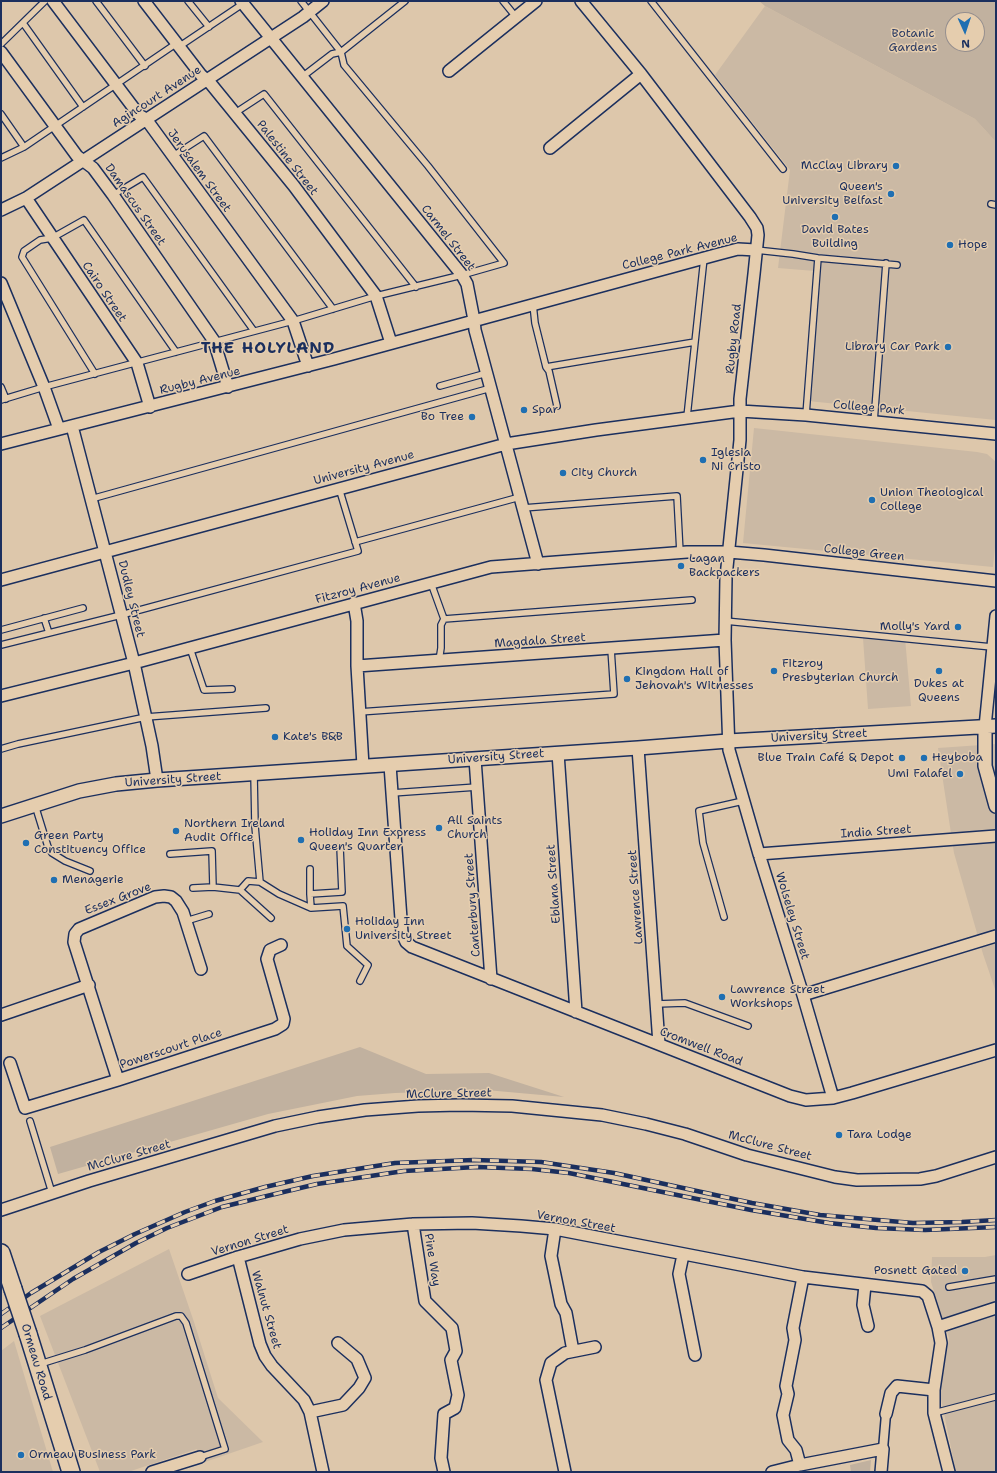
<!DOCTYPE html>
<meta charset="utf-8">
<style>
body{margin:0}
#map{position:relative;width:997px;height:1473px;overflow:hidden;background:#ddc7ab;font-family:"Shantell Sans",sans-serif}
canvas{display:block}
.frame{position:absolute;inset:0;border:2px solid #1b2f5e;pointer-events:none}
.north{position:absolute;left:945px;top:12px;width:40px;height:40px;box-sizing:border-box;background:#e5cdae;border:1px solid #948e8e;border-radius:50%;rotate:177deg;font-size:11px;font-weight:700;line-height:16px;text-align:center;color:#1b2f5e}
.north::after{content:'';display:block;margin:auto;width:14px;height:18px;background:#1f6fb2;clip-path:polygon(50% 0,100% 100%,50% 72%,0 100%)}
</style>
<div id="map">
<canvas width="997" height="1473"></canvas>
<div class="frame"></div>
<div class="north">N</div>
</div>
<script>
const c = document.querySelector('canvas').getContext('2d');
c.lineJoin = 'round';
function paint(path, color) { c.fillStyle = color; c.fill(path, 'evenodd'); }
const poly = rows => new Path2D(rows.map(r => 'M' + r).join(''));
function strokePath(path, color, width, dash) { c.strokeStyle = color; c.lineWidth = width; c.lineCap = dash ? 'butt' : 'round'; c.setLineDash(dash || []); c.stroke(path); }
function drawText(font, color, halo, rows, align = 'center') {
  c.font = font + ' "Shantell Sans",sans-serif'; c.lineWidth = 3; c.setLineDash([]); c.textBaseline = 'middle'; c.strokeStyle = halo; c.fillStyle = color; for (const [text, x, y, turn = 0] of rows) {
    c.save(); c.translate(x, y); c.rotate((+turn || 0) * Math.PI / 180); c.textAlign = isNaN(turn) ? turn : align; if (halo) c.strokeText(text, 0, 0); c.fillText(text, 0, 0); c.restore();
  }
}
const built = poly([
 [765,6,975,119,996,142,996,420,808,401,815,271,778,268,790,170,715,75],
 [754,428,977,452,987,454,996,462,996,537,993,567,743,543],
 [863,638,905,638,911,706,868,709],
 [996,744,996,992,983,954,954,853,938,748],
 [169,1249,194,1322,218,1398,263,1442,202,1463,197,1449,128,1472,100,1472,40,1316],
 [996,1255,996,1472,956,1472,940,1394,949,1338,931,1282,932,1257,985,1257],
 [14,1341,53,1472,1,1472,1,1351]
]);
const green = poly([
 [759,1,996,1,996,142,975,119,765,6],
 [953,20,977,20,977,44,953,44],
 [360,1047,426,1074,489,1073,564,1097,486,1090,395,1093,357,1096,268,1114,58,1174,50,1147],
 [871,1460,870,1472,851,1472,850,1465]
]);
const service = poly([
 [96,1,145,66],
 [188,1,209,27],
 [503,1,516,17],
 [651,1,783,169],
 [23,23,83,107],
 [1,44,45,1],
 [180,46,244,3],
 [302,77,332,54,341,52,405,1],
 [235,113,264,94,416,287],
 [1,114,24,147],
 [173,156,204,136,333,309],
 [1,158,24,147,177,43],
 [113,195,143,177,254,331],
 [991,204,996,205],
 [756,250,793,254,818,258,897,265],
 [533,304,535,323,546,367,695,342,687,417],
 [695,342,704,258],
 [546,367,549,371,557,406],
 [95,374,22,257,24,251,40,240,52,238,84,220,176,352],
 [440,386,487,373],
 [1,387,6,399],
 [1,400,44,387,293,321,376,296,462,275,504,263,428,166,344,65,341,52,301,1],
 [806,415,818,258],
 [874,422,886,263],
 [91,499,491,388],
 [523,508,677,496,680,553],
 [355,542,520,497],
 [431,583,444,619,441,625,441,648,439,661],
 [44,618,49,633],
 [444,619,692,600],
 [725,621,992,647],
 [1,630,83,608],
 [1,645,121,615,358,551,339,488],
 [190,648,204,690,232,689],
 [359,712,614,694,611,649],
 [1,749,18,744,146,717,266,708],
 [254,774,255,826,260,882,279,894,311,908,343,906,347,946,368,965,360,981],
 [392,793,477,787],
 [35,805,48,847,52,853,65,861,90,871],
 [170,854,212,851,213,887,240,890,248,881,260,882],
 [310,869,310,894],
 [193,888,213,887],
 [240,890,271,918],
 [311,908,310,894,342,892,340,847],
 [724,917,703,843,699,811,743,801],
 [186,921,209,914],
 [656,1004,685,1003,748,1026],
 [30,1121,52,1193],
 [949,1287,996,1279],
 [40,1364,85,1350,176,1316,181,1316,186,1323,225,1449,200,1457],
 [934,1413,995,1397]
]);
const pedestrian = poly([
 [883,1449,886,1414]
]);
const minor = poly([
 [53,1,139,115,146,119,293,321,308,366],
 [144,1,201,75,211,84,294,186,376,296,391,343],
 [241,1,462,275,467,284,474,320,475,330,538,564],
 [581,1,641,74,750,217,757,228,758,235,754,274,740,399,740,440,726,577,725,640,729,750,759,854,803,995,833,1098],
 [1,52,77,156,93,168,113,195,214,341,228,387],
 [449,71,536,1],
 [550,148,641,74],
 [26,198,137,363,150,407],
 [1,210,26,198,303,17,323,1],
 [1,283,44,387,59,429],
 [72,426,134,663,152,746,157,780],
 [1,444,334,359,719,254,738,249,756,250],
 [1,580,506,444,596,430,740,411,806,415,996,434],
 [354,603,357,621,357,666,363,766],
 [357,666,725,640],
 [1,696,134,663,491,567,687,552,729,552,764,555,996,581],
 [985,727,996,616],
 [638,748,659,1044],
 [558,753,576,1012],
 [475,759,491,979],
 [390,765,402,933,406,942,412,947,790,1096,806,1100,833,1098,852,1093,996,1050],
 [759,854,996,836],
 [803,995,996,936],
 [1,1015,89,985],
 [10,1063,25,1108,118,1080,275,1029,283,1024,284,1019,267,959,270,950,281,945],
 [118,1080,74,942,75,934,79,929,155,897,164,896,171,897,176,901,183,912,201,969],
 [1,1210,89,1181,275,1126,318,1117,365,1110,418,1106,460,1105,512,1106,602,1115,646,1124,685,1134,747,1155,835,1177,857,1180,920,1179,936,1176,996,1157],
 [413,1224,425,1301,452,1328,456,1351,451,1360,458,1395,455,1408,444,1414,441,1458,444,1472],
 [555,1229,551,1256,561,1304,566,1313,573,1351],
 [683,1255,679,1274,695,1355],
 [238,1257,260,1344,265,1356,272,1366,304,1400,310,1412,323,1472],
 [188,1274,238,1257,300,1239,344,1230,413,1224,472,1223,521,1226,555,1229,803,1277,922,1291,928,1296,938,1327,941,1343,934,1390,934,1413,949,1472],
 [865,1285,863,1305,868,1326],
 [938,1327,996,1308],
 [310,1412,343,1405,359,1388,365,1378,357,1359,338,1343],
 [886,1414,891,1393,897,1386,934,1390],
 [800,1465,796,1450,788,1440,783,1415,788,1394,786,1386,795,1340,793,1328,803,1277],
 [152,1472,200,1457],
 [565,1472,546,1380,551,1363,565,1353,595,1347],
 [772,1472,800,1465,883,1449,881,1472]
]);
const tertiary = poly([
 [985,727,985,766,996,806],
 [1,816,79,791,116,784,157,780,638,748,728,741,996,726]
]);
const primary = poly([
 [1,1253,13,1289],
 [28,1334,71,1472]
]);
const rail = poly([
 [1,1314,31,1293,99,1252,135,1234,185,1212,215,1201,265,1187,313,1176,395,1163,474,1160,541,1162,614,1173,752,1203,820,1215,913,1223,962,1222,996,1220],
 [1,1328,73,1279,136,1243,167,1228,222,1207,271,1195,317,1184,404,1171,477,1167,532,1169,569,1173,751,1210,829,1223,876,1228,925,1230,996,1227]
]);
const primaryBridge = poly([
 [13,1289,28,1334]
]);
const markers = [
 [896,166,4,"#1f6fb2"],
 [891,194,4,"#1f6fb2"],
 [835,217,4,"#1f6fb2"],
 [950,245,4,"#1f6fb2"],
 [948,347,4,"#1f6fb2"],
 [524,410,4,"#1f6fb2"],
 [472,417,4,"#1f6fb2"],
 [703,460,4,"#1f6fb2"],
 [563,473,4,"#1f6fb2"],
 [872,500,4,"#1f6fb2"],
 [681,566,4,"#1f6fb2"],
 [958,627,4,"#1f6fb2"],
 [774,671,4,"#1f6fb2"],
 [939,671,4,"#1f6fb2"],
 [627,679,4,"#1f6fb2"],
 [275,737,4,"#1f6fb2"],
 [902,758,4,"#1f6fb2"],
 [924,758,4,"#1f6fb2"],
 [960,774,4,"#1f6fb2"],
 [439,828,4,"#1f6fb2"],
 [176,831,4,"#1f6fb2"],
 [301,840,4,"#1f6fb2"],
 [26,843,4,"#1f6fb2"],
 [54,880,4,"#1f6fb2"],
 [347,929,4,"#1f6fb2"],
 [722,997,4,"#1f6fb2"],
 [839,1135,4,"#1f6fb2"],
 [965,1271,4,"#1f6fb2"],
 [21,1455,4,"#1f6fb2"]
];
const parkNames = [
 ["Botanic",913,34],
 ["Gardens",913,48]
];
const streetNames = [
 ["Agincourt Avenue",157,97,-33],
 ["Palestine Street",287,158,52],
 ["Jerusalem Street",199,171,54],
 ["Damascus Street",135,205,55],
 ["Carmel Street",448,238,52],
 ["College Park Avenue",680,252,-14],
 ["Cairo Street",104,292,56],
 ["Rugby Road",734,339,-84],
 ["Rugby Avenue",200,381,-14],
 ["College Park",869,408,5],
 ["University Avenue",364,468,-15],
 ["College Green",864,553,6],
 ["Fitzroy Avenue",358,589,-15],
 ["Dudley Street",131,599,76],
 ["Magdala Street",540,641,-4],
 ["University Street",819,736,-3],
 ["University Street",496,757,-4],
 ["University Street",173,780,-4],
 ["India Street",876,832,-4],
 ["Eblana Street",554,884,-94],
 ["Lawrence Street",636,897,-94],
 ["Essex Grove",118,899,-21],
 ["Canterbury Street",473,905,-94],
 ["Wolseley Street",792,916,73],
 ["Cromwell Road",701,1047,21],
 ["Powerscourt Place",171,1049,-18],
 ["McClure Street",449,1094,-1],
 ["McClure Street",770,1146,15],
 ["McClure Street",129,1156,-16],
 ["Vernon Street",576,1222,10],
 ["Vernon Street",250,1241,-17],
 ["Pine Way",432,1260,81],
 ["Walnut Street",266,1310,74],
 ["Ormeau Road",36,1362,73]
];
const poiNames = [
 ["McClay Library",888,166,"right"],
 ["Queen's",883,187,"right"],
 ["University Belfast",883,201,"right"],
 ["David Bates",835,230,"center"],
 ["Building",835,244,"center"],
 ["Hope",958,245],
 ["Library Car Park",940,347,"right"],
 ["Spar",532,410],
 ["Bo Tree",464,417,"right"],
 ["Iglesia",711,453],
 ["Ni Cristo",711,467],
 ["City Church",571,473],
 ["Union Theological",880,493],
 ["College",880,507],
 ["Lagan",689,559],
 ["Backpackers",689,573],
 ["Molly's Yard",950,627,"right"],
 ["Fitzroy",782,664],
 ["Presbyterian Church",782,678],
 ["Kingdom Hall of",635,672],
 ["Jehovah's Witnesses",635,686],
 ["Dukes at",939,684,"center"],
 ["Queens",939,698,"center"],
 ["Kate's B&B",283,737],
 ["Blue Train Café & Depot",894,758,"right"],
 ["Heyboba",932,758],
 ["Umi Falafel",952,774,"right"],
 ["All Saints",447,821],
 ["Church",447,835],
 ["Northern Ireland",184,824],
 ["Audit Office",184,838],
 ["Holiday Inn Express",309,833],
 ["Queen's Quarter",309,847],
 ["Green Party",34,836],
 ["Constituency Office",34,850],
 ["Menagerie",62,880],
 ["Holiday Inn",355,922],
 ["University Street",355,936],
 ["Lawrence Street",730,990],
 ["Workshops",730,1004],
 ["Tara Lodge",847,1135],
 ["Posnett Gated",957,1271,"right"],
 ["Ormeau Business Park",29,1455]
];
const districtNames = [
 ["THE HOLYLAND",268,349]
];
paint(built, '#cbb9a4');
paint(green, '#c1b19f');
strokePath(service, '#1b2f5e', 8);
strokePath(pedestrian, '#1b2f5e', 11);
strokePath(minor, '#1b2f5e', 14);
strokePath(tertiary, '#1b2f5e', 16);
strokePath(primary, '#1b2f5e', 20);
strokePath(service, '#e5cdae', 5.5);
strokePath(pedestrian, '#e5cdae', 8);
strokePath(minor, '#e5cdae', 11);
strokePath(tertiary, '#e5cdae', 13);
strokePath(primary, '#e5cdae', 17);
strokePath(rail, '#1b2f5e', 4.5);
strokePath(rail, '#e5cdae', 3, [9]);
strokePath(primaryBridge, '#1b2f5e', 20, []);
strokePath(primaryBridge, '#e5cdae', 17);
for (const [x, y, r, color] of markers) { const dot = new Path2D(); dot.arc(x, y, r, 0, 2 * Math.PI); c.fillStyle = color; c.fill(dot); strokePath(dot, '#e5cdae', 1.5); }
drawText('12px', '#2c3c64', '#e5cdae', parkNames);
drawText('12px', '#1b2f5e', '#e5cdae', streetNames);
drawText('12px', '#1b2f5e', '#e5cdae', poiNames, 'left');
c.letterSpacing = '1px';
drawText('bold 16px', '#1b2f5e', '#e5cdae', districtNames);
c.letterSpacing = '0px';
</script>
